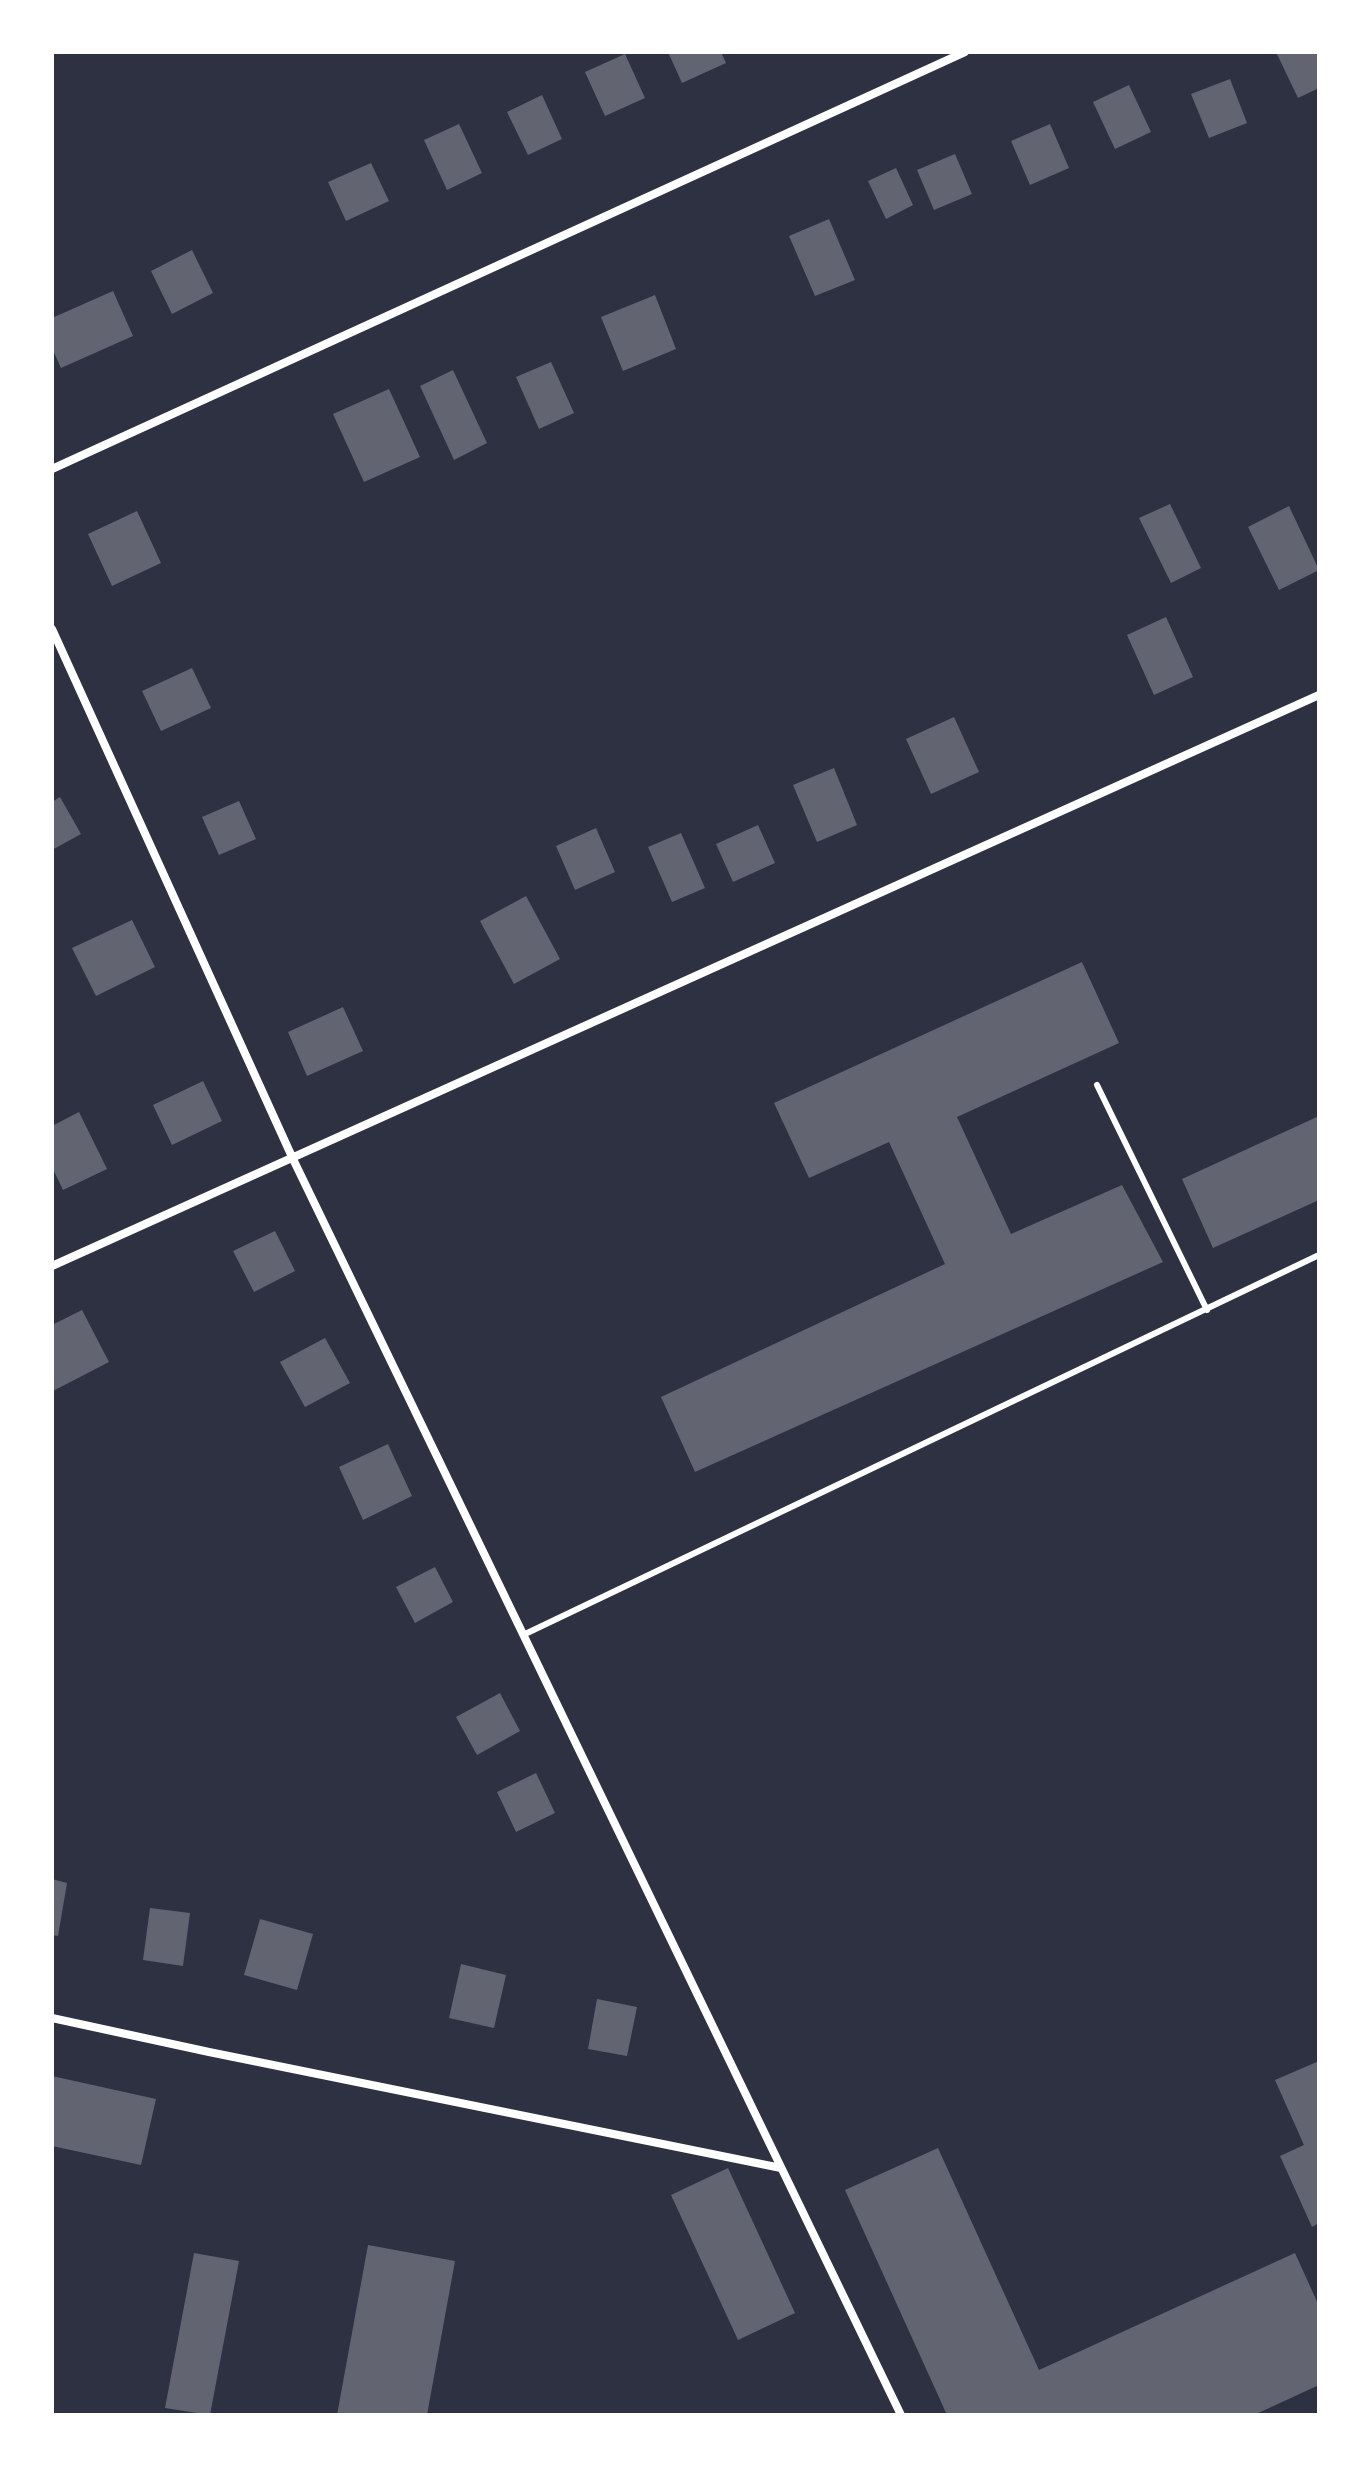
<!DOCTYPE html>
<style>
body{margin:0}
#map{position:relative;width:1371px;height:2467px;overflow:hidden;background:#2d3142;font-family:"DM Sans",sans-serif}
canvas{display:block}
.frame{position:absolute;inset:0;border:54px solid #fff;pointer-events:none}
</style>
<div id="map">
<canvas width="1371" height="2467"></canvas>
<div class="frame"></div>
</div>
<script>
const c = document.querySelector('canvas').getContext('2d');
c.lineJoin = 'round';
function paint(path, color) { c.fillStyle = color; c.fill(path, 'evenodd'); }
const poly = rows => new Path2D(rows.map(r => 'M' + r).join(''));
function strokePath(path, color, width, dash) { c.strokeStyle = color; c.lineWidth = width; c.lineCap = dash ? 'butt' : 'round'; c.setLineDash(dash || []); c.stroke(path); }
const building = poly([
 [668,52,721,52,726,63,682,83],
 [1276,52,1319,52,1319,88,1298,98],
 [625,54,645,98,605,116,585,72],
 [1230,79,1247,123,1209,138,1191,94],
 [1129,85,1151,132,1115,149,1093,102],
 [542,95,562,139,528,155,507,112],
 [459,124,482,173,447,190,424,140],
 [1050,124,1069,168,1030,185,1011,141],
 [955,154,972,194,934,210,917,170],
 [371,163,389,201,346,221,328,182],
 [896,168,913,205,886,219,868,181],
 [829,219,855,280,815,296,789,236],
 [192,250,213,293,172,314,151,271],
 [113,291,133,336,61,368,52,348,52,318],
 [655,295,676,349,623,371,601,317],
 [551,362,574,413,539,429,516,377],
 [453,370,487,443,454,460,420,386],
 [389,389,420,457,364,482,333,414],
 [1170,504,1201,568,1171,583,1139,518],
 [1289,506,1319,570,1279,590,1248,527],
 [137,511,161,563,112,586,88,534],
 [1166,617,1193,677,1154,695,1127,635],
 [192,668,211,708,161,731,142,691],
 [954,717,979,772,931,794,906,739],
 [834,768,857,825,817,842,793,785],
 [60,797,81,834,52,850,52,802],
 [239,801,256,839,219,855,202,817],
 [758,825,775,863,733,882,716,844],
 [596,828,615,872,575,890,556,846],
 [681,833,705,888,672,902,648,847],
 [526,896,560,959,514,984,480,921],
 [132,920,155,967,96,996,72,948],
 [1082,962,1119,1043,957,1117,1011,1234,1122,1185,1163,1262,695,1472,661,1397,945,1264,889,1142,809,1178,774,1103],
 [343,1007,363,1051,307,1076,288,1032],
 [203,1081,222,1121,172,1145,153,1105],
 [79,1112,107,1169,63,1190,52,1167,52,1126],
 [1319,1116,1319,1200,1213,1248,1182,1179],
 [275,1231,295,1271,254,1292,233,1251],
 [82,1310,109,1362,53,1391,52,1325],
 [325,1338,350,1383,305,1407,280,1362],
 [388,1444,412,1496,363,1520,339,1467],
 [435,1567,453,1602,415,1623,396,1587],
 [500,1693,520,1731,477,1755,456,1717],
 [536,1773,555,1813,516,1832,497,1792],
 [52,1879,67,1883,58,1936,52,1935],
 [150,1908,190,1913,183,1966,143,1960],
 [260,1919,313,1934,297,1990,244,1975],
 [461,1964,506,1975,494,2028,449,2018],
 [597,1999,637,2007,627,2056,588,2049],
 [1319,2061,1319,2223,1312,2227,1280,2156,1304,2145,1275,2080],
 [52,2076,156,2099,141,2165,52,2146],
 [938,2148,1039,2370,1295,2253,1319,2306,1319,2385,1254,2415,947,2415,845,2190],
 [728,2168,795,2313,738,2340,671,2195],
 [368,2245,455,2261,427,2415,337,2415],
 [194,2253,239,2261,210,2415,165,2408]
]);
const service = poly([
 [1097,1085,1207,1310],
 [523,1635,1319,1255]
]);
const minor = poly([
 [52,469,965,52],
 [52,629,293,1159,901,2415],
 [52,1266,1319,695],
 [52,2018,209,2052,781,2168]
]);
paint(building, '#626471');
strokePath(service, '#fff', 6);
strokePath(minor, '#fff', 8);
</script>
